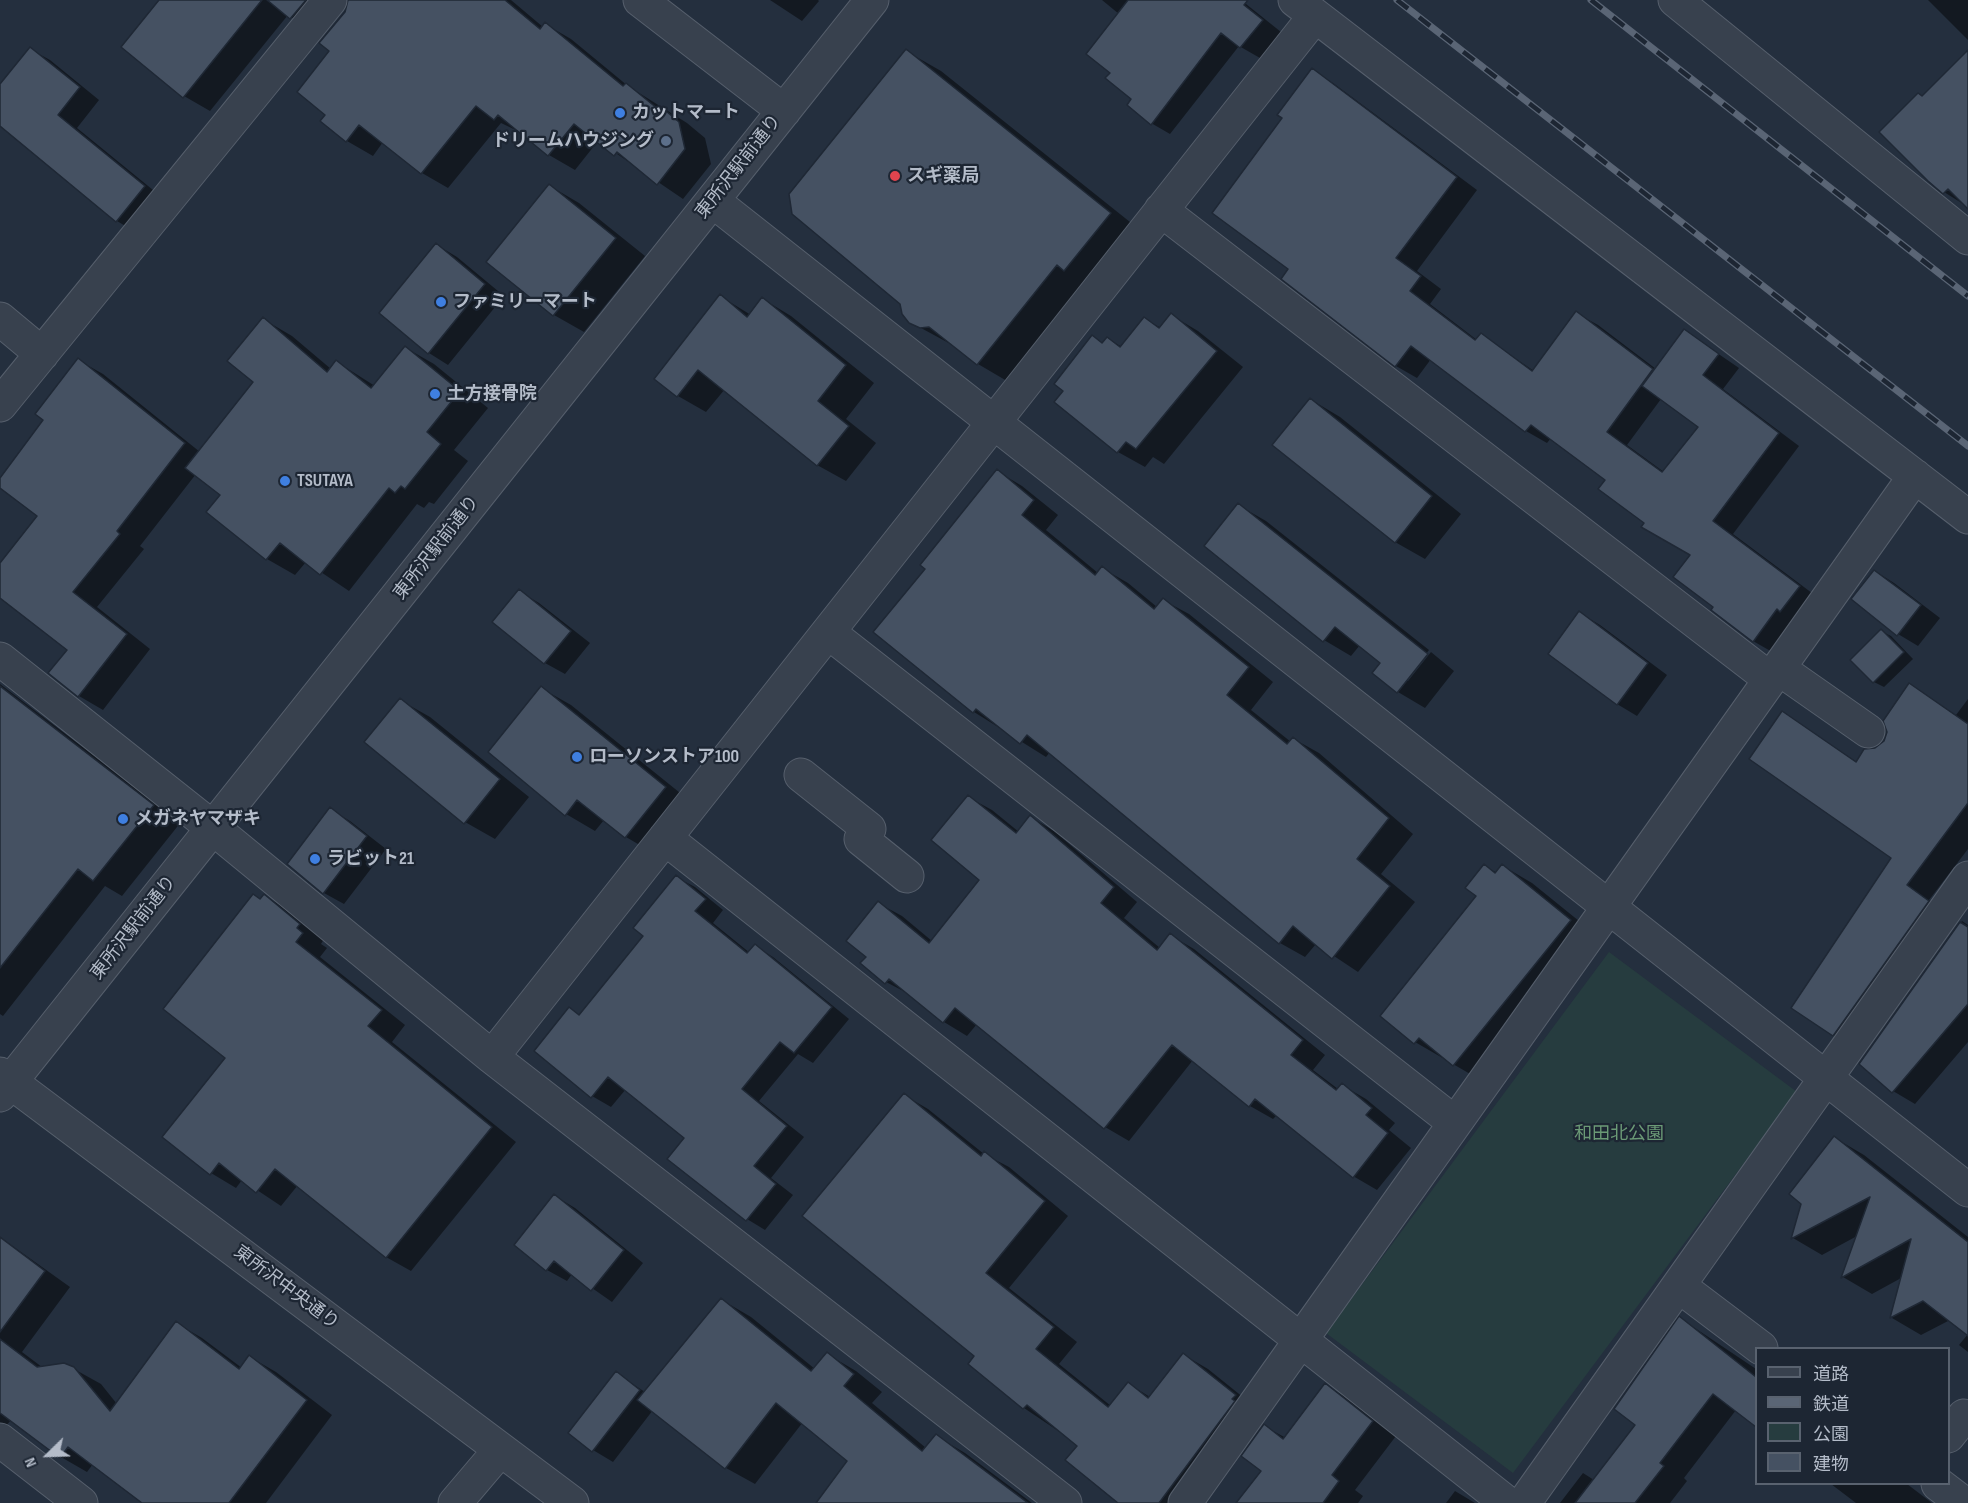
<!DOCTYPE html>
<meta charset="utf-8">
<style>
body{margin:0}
#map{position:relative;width:1968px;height:1503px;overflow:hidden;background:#242f3e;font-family:"Sofia Sans Condensed","Noto Sans JP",sans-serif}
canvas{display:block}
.legend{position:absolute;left:1755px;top:1347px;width:195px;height:138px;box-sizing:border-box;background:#1d2633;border:2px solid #59626f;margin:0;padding:8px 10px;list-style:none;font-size:18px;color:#b4bcc9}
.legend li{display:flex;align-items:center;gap:12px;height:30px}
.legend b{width:30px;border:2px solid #59626f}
.north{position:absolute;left:18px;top:1425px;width:60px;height:60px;-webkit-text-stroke:4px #1d2633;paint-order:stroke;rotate:247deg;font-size:16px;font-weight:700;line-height:24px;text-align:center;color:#b4bcc9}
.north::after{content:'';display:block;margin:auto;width:21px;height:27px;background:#b4bcc9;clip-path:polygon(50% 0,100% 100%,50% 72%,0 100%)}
</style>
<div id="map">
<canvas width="1968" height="1503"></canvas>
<ul class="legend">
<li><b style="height:8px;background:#38414e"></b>道路</li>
<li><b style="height:8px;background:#5a6575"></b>鉄道</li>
<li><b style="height:16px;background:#263c3f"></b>公園</li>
<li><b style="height:16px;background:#455162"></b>建物</li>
</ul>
<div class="north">N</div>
</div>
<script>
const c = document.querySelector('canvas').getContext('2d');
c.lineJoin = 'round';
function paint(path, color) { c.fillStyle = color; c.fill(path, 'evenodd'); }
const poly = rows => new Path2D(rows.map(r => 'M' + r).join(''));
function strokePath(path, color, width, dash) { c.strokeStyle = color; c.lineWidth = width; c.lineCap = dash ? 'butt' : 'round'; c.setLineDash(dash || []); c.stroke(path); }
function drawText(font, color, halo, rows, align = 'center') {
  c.font = font + ' "Sofia Sans Condensed","Noto Sans JP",sans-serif'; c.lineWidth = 4.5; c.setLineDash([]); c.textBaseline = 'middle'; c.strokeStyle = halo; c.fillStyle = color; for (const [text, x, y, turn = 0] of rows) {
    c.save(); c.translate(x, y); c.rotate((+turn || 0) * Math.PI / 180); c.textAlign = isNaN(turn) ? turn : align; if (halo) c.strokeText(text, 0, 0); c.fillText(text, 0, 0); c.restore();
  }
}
const green = poly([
 [1609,952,1797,1092,1513,1473,1326,1333]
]);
const shadow = poly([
 [162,0,346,0,317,33,288,15,210,111,184,96,123,47],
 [349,0,511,0,543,27,545,24,571,39,628,86,687,123,705,138,711,164,683,199,598,141,575,170,549,155,522,133,501,123,448,188,422,173,383,142,373,156,347,141,331,51,321,43,350,4],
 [770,0,818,0,819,1,802,21],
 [1102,0,1241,0,1281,32,1260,58,1239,46,1170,134,1151,123,1112,72,1119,14],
 [1928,0,1968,0,1968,40],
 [30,49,50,60,99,100,77,128,164,199,137,233,117,221,0,124,0,83,2,84],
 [906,51,941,71,1145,234,1012,384,978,364,956,347,910,322,902,304],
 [1968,52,1968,207,1944,192,1923,97],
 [1312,70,1333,83,1477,190,1417,271,1441,289,1430,304,1477,340,1481,335,1534,371,1576,313,1598,325,1656,369,1685,331,1739,368,1723,389,1799,446,1733,534,1820,599,1774,653,1753,641,1692,555,1646,523,1607,480,1551,438,1547,443,1526,431,1431,359,1417,378,1396,366,1283,279,1290,269,1284,118],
 [1661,399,1700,427,1664,472,1627,445],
 [550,186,579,203,645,256,584,332,554,315,488,262],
 [437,245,457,257,504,296,448,365,429,353],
 [720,296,751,315,763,299,791,316,874,383,846,419,876,443,846,481,817,465,725,389,706,412,678,396],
 [1171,315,1198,331,1243,367,1164,464,1153,457,1145,467,1118,452,1057,402,1093,337,1103,343,1107,338,1122,347,1145,319,1161,328],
 [263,319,292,336,331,369,337,362,375,386,406,348,434,364,488,408,454,450,468,461,434,504,429,502,424,508,417,504,349,591,306,562,295,575,267,559,222,495,196,474,140,546,144,549,97,607,150,649,103,710,79,696,69,650,0,596,0,565,39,516,0,486,0,481,45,420,78,360,103,374,200,452,255,382],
 [1310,399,1340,417,1461,514,1425,559,1395,542],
 [997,471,1022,486,1058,515,1046,530,1098,573,1102,568,1128,583,1157,607,1163,600,1189,614,1273,682,1251,710,1291,742,1294,739,1319,753,1413,834,1381,874,1415,902,1358,972,1316,944,1305,957,1280,943,1050,752,1046,757,974,712,875,632,927,568],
 [1238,505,1266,521,1429,650,1405,681,1408,681,1431,652,1454,671,1425,708,1398,692,1382,663,1360,645,1351,656,1324,640],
 [1875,571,1894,583,1940,618,1918,646,1898,634],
 [519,591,539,603,590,643,565,674,545,663,494,622],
 [1580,613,1600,625,1667,675,1637,716,1617,704],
 [1881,631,1891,636,1913,659,1884,687,1874,682],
 [0,684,181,822,122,896,105,886,3,1016,0,1014],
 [1909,685,1956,715,1968,699,1968,849,1929,900,1952,915,1857,1049,1833,1035,1893,858,1782,713,1857,762,1885,742],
 [541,688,571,705,695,805,655,854,626,837,604,820,595,831,566,814],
 [400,700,430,717,529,797,495,839,465,822],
 [968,797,992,810,1019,832,1031,817,1054,831,1137,902,1124,918,1160,948,1170,935,1194,949,1325,1055,1313,1070,1338,1089,1342,1085,1366,1099,1395,1123,1389,1130,1411,1148,1377,1190,1353,1176,1277,1115,1273,1119,1250,1106,1193,1060,1129,1141,1105,1127,977,1024,967,1036,944,1022,911,995,886,982,868,957,878,903,902,916,932,941,981,880],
 [330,809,350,821,386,849,344,904,324,893,289,864],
 [1485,866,1497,873,1503,866,1532,883,1600,938,1484,1082,1415,1042,1478,896],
 [676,877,695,887,723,910,713,923,750,953,755,946,773,957,849,1019,813,1063,798,1054,759,1101,804,1137,771,1178,793,1195,765,1230,747,1219,686,1137,626,1089,611,1107,592,1096,536,1051,569,1009,580,1016,645,936],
 [264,896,289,910,324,939,321,944,327,948,320,957,405,1025,392,1042,516,1142,411,1271,386,1257,298,1185,281,1206,242,1180,236,1188,211,1173,227,1058,261,900],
 [1962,921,1968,925,1968,1042,1915,1104,1893,1091,1861,1064],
 [904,1095,928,1109,984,1154,1009,1167,1068,1216,1009,1288,1077,1342,1059,1364,1111,1406,1129,1384,1150,1397,1184,1355,1208,1369,1259,1410,1195,1503,1120,1503,1079,1445,1024,1408,970,1364,977,1355],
 [1835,1138,1864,1155,1968,1237,1968,1352,1959,1345,1968,1334,1950,1320,1921,1335,1892,1318,1903,1277,1872,1294,1843,1277,1857,1236,1822,1255,1793,1238],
 [555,1196,575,1208,643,1263,612,1302,572,1274,567,1281,547,1270,516,1245],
 [0,1237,70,1287,22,1352,42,1367,74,1369,101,1384,117,1404,176,1323,202,1338,242,1368,250,1357,276,1372,332,1415,266,1503,143,1503,93,1464,87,1472,61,1457,11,1420,0,1433],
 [722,1300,751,1317,815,1369,827,1354,856,1371,882,1392,872,1403,926,1448,936,1436,965,1453,1032,1503,818,1503,849,1461,803,1422,755,1484,726,1468,653,1410,613,1462,593,1450,616,1373,645,1392],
 [1680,1318,1756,1369,1756,1426,1736,1410,1684,1478,1687,1481,1670,1503,1560,1503,1583,1473,1594,1480,1637,1424],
 [1325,1385,1349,1399,1396,1436,1355,1490,1363,1496,1358,1503,1238,1503,1263,1470,1264,1426,1286,1438],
 [1831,1484,1907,1484,1932,1503,1856,1503],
 [1455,1491,1475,1503,1446,1503]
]);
const building = poly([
 [159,0,262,0,183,98,121,47,159,0],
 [267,0,306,0,290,19,267,0],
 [348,0,505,0,540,29,545,22,623,86,626,83,658,109,660,106,679,122,685,149,657,185,617,152,614,156,574,124,548,156,498,115,494,120,476,106,421,174,359,125,346,142,320,121,325,115,297,92,329,51,319,43,345,12,348,0],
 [1128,0,1248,0,1244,5,1263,20,1240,48,1221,33,1151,125,1127,105,1131,99,1105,78,1110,73,1086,54,1128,0],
 [30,47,80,87,58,115,145,186,116,222,0,126,0,84,30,47],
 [906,49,1111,213,1064,271,1057,265,977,365,929,327,920,328,909,323,902,314,900,304,792,214,789,194,906,49],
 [1968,50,1968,209,1948,189,1943,194,1928,181,1879,132,1918,93,1922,96,1968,50],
 [1312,68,1457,177,1396,258,1421,276,1410,291,1475,340,1481,333,1532,371,1576,311,1653,369,1607,432,1662,472,1698,427,1642,386,1684,329,1719,354,1703,375,1779,433,1713,521,1800,586,1780,612,1777,609,1753,642,1711,610,1713,607,1673,577,1690,555,1641,527,1644,523,1598,489,1605,480,1531,425,1525,432,1411,346,1395,367,1281,279,1288,269,1212,213,1282,118,1277,115,1312,68],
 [549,184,616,238,553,316,486,262,549,184],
 [436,243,485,284,428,354,379,313,436,243],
 [720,294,747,317,762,297,846,365,818,401,849,426,817,466,698,370,677,397,654,379,720,294],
 [1171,313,1217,351,1136,449,1126,442,1117,453,1054,402,1063,391,1054,384,1092,335,1102,343,1107,337,1120,347,1144,317,1159,328,1171,313],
 [263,317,327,372,336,360,371,388,405,346,460,391,427,432,441,444,405,489,401,486,395,493,389,488,320,575,280,543,266,560,206,512,220,495,185,468,253,382,227,361,263,317],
 [78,358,185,443,117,531,120,534,73,592,127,634,78,697,48,673,67,650,0,598,0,563,37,516,0,488,0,478,43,420,35,414,78,358],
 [1310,398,1432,496,1395,543,1272,445,1310,398],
 [997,469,1034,500,1022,515,1095,575,1102,566,1154,609,1163,598,1249,667,1227,695,1287,744,1293,737,1389,818,1357,859,1390,886,1332,959,1293,926,1279,944,1027,735,1020,744,976,709,973,713,873,632,925,569,920,565,997,469],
 [1238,503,1428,654,1397,693,1372,673,1380,663,1335,627,1323,642,1204,546,1238,503],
 [1874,570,1921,605,1897,636,1851,599,1874,570],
 [519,589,571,631,544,664,492,622,519,589],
 [1579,611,1648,663,1617,705,1548,654,1579,611],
 [1881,629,1904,652,1873,683,1850,660,1881,629],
 [1909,683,1968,724,1968,803,1907,885,1929,901,1833,1036,1791,1008,1891,858,1749,759,1782,711,1856,762,1864,749,1875,748,1884,741,1887,732,1883,721,1909,683],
 [0,686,154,805,93,881,78,869,0,968,0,686],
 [541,686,666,787,625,838,577,800,565,816,488,752,541,686],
 [400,698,500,779,464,824,364,742,400,698],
 [968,795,1016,833,1030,815,1114,887,1101,903,1157,950,1170,933,1303,1040,1291,1055,1336,1090,1342,1083,1372,1108,1366,1115,1388,1133,1353,1178,1255,1099,1249,1107,1172,1045,1104,1129,955,1008,943,1023,889,979,885,984,860,963,866,957,846,941,878,901,929,943,979,880,931,840,968,795],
 [330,807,367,836,323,894,287,864,330,807],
 [1484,864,1495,873,1502,864,1571,920,1453,1066,1419,1038,1414,1044,1380,1016,1476,896,1465,888,1484,864],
 [676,875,706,899,695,911,747,953,755,944,832,1007,794,1053,780,1042,742,1089,787,1126,754,1166,776,1184,746,1221,667,1159,684,1138,608,1077,591,1098,534,1051,569,1007,579,1015,643,936,633,928,676,875],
 [253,894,260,899,264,894,300,924,297,928,303,933,296,942,382,1010,368,1026,492,1127,386,1258,275,1169,256,1193,219,1163,210,1175,162,1137,225,1058,163,1009,253,894],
 [1960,922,1968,927,1968,1004,1892,1093,1859,1064,1960,922],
 [904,1093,981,1156,984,1151,1045,1201,986,1273,1054,1327,1036,1349,1108,1407,1128,1382,1148,1398,1183,1353,1236,1395,1232,1399,1235,1401,1159,1503,1118,1503,1065,1460,1077,1446,1027,1405,1023,1409,968,1364,974,1356,802,1216,904,1093],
 [1834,1136,1968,1242,1968,1336,1923,1301,1890,1318,1911,1239,1841,1278,1870,1197,1791,1239,1801,1204,1789,1194,1834,1136],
 [554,1194,624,1250,591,1291,554,1261,546,1271,514,1245,554,1194],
 [0,1237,45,1271,0,1332,0,1237],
 [721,1298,811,1371,827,1352,854,1374,844,1386,922,1451,936,1434,1028,1503,816,1503,847,1461,776,1403,725,1469,637,1400,721,1298],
 [1679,1316,1756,1377,1756,1427,1713,1394,1660,1463,1664,1466,1635,1503,1575,1503,1635,1425,1614,1409,1679,1316],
 [176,1321,239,1369,249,1355,307,1400,229,1503,142,1503,68,1447,60,1458,0,1413,0,1339,37,1367,64,1363,74,1367,110,1411,176,1321],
 [616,1371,640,1390,592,1452,568,1433,616,1371],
 [1325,1383,1373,1421,1332,1475,1339,1481,1323,1503,1236,1503,1261,1471,1241,1456,1264,1424,1283,1439,1325,1383]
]);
const minor = poly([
 [640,0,784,111],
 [1295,0,1968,517],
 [1675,0,1968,238],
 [713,201,1968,1190],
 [1161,210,1770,679],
 [0,319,42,354],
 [0,405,330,0],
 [828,632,1455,1123],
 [0,659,213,828,492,1057,1065,1503],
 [1778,668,1868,731],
 [801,775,869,829],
 [665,838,1507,1503],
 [861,839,907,876],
 [492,1057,1315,16],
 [0,1074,572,1503],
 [0,1095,872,0],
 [1679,1286,1761,1348],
 [1948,1436,1964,1416],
 [0,1440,81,1503],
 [1938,1484,1963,1503],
 [455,1503,500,1450],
 [1185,1503,1915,476],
 [1524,1503,1968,878]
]);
const rail = poly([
 [1397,0,1968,446],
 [1591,0,1968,296]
]);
const markers = [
 [620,113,6,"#3f7fe0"],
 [666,141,6,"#5c6f8a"],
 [895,176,6,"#e0444e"],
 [441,302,6,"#3f7fe0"],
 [435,394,6,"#3f7fe0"],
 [285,481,6,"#3f7fe0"],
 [577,757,6,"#3f7fe0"],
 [123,819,6,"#3f7fe0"],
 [315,859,6,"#3f7fe0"]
];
const poiNames = [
 ["カットマート",632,113],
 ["ドリームハウジング",654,141,"right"],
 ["スギ薬局",907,176],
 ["ファミリーマート",453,302],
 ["土方接骨院",447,394],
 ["TSUTAYA",297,481],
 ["ローソンストア100",589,757],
 ["メガネヤマザキ",135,819],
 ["ラビット21",327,859]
];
const streetNames = [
 ["東所沢駅前通り",739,167,-52],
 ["東所沢駅前通り",437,548,-52],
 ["東所沢駅前通り",134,928,-52],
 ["東所沢中央通り",286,1288,37]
];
const parkNames = [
 ["和田北公園",1619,1134]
];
paint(green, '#263c3f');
paint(shadow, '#0007');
paint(building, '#455162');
strokePath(building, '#1f2835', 1.5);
strokePath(minor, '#565f6c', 35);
strokePath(minor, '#38414e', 33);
strokePath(rail, '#5a6575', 7);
strokePath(rail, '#1d2633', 4.5, [14]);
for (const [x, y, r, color] of markers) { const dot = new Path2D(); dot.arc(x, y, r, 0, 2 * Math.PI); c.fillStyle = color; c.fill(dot); strokePath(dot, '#1d2633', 2); }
drawText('bold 18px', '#b4bcc9', '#1d2633', poiNames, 'left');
drawText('18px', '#b4bcc9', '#1d2633', streetNames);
drawText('18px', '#6b9a76', '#1d2633', parkNames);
</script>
